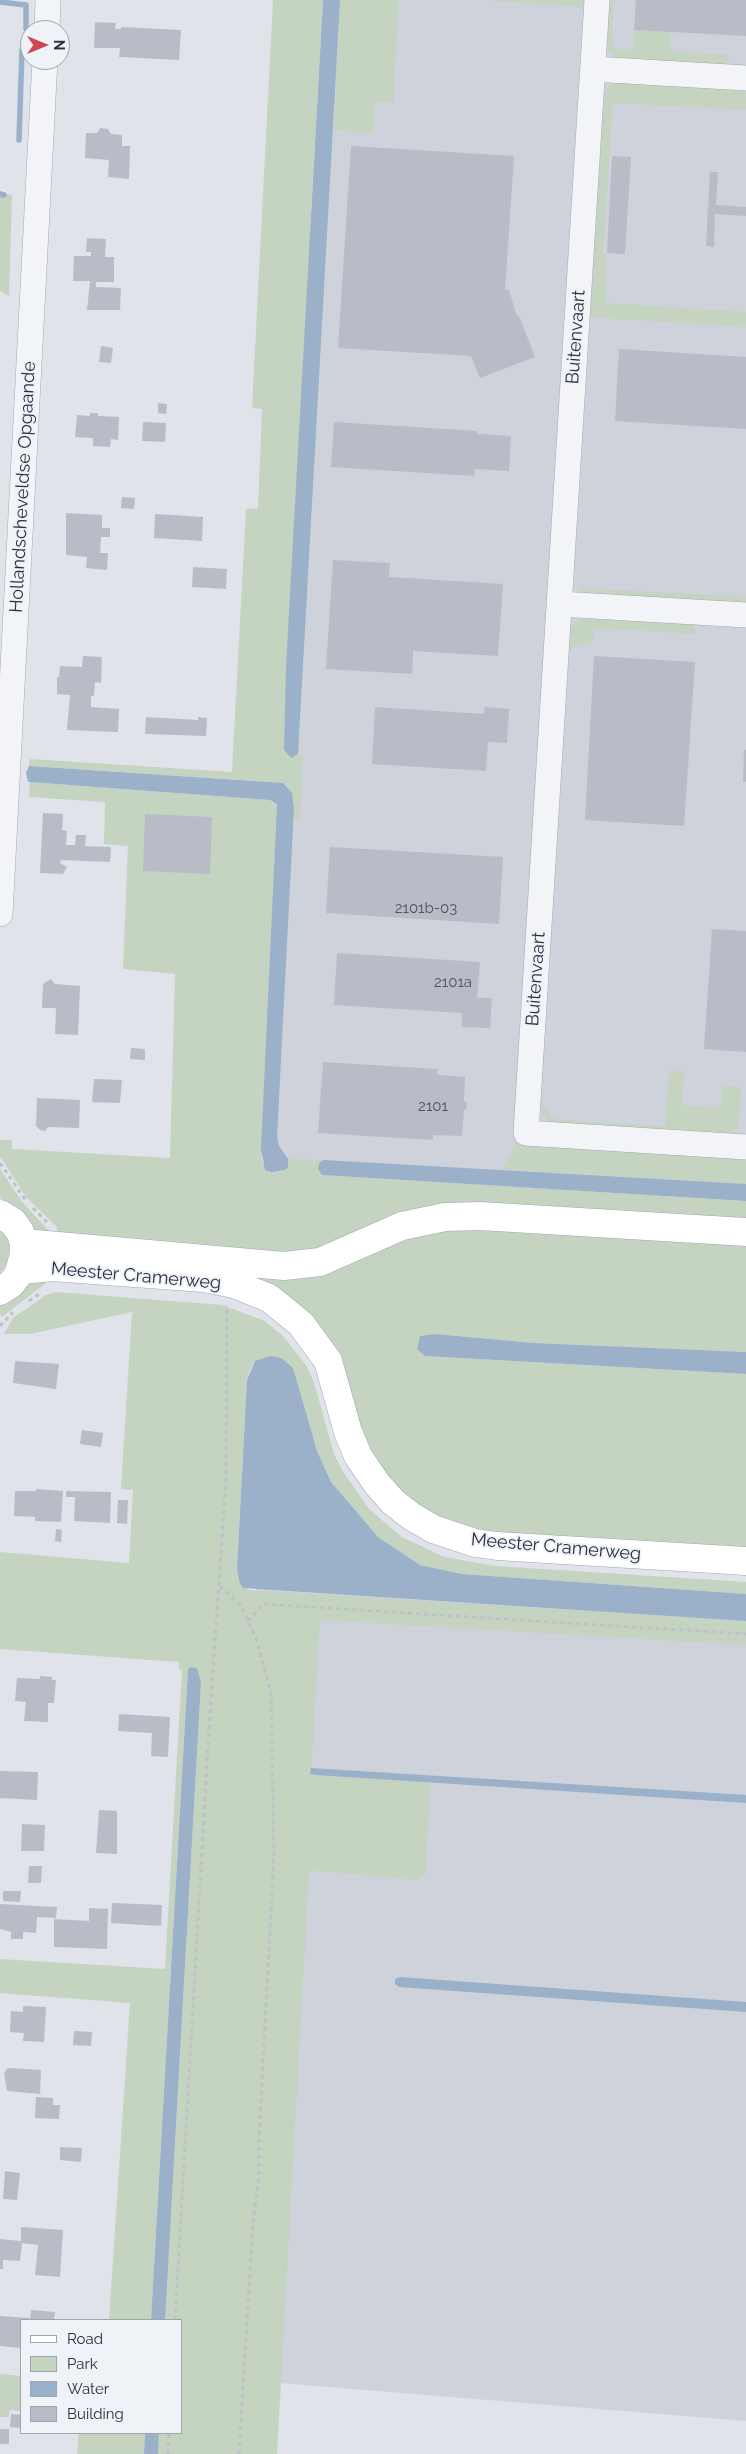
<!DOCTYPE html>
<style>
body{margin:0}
#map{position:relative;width:746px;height:2454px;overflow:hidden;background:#e0e3e9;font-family:Raleway,sans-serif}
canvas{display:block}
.legend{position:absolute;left:20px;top:2319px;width:162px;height:115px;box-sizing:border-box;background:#eff2f6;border:1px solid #a0a4ad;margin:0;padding:6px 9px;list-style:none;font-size:15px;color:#293040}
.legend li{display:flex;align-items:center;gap:10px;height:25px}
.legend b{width:25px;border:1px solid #a0a4ad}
.north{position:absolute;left:20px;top:20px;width:50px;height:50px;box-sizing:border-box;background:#eff2f6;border:1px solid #a0a4ad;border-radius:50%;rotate:90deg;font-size:14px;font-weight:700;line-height:20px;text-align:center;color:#293040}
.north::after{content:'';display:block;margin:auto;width:18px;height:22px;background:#cd4655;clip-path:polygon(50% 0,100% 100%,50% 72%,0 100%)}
</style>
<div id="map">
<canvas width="746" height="2454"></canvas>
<ul class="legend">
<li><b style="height:6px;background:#fff"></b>Road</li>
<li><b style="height:14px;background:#c5d3c1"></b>Park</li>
<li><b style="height:14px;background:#9bb0c9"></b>Water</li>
<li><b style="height:14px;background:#b7bcc6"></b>Building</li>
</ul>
<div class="north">N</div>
</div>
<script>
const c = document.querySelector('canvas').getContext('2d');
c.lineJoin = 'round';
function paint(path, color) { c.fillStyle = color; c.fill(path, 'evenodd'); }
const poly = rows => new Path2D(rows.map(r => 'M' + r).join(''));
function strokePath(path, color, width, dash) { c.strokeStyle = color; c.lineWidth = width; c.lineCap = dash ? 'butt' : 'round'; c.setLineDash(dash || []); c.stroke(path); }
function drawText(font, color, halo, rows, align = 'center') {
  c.font = font + ' Raleway,sans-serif'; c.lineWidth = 4; c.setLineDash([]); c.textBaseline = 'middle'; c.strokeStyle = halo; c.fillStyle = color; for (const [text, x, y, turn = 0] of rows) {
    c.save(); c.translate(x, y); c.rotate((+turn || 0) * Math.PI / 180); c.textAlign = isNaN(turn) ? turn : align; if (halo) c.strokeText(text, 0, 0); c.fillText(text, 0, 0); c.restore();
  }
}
const built = poly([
 [330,0,746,0,746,1191,270,1166],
 [258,1574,746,1607,746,2421,181,2375,181,2320,157,2320]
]);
const green = poly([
 [273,0,323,0,311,213,296,758,298,754,303,755,300,820,294,820,294,808,283,783,29,766,30,759,232,772,246,509,258,508,262,409,252,408],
 [340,0,399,0,393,102,375,102,373,133,334,130],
 [482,0,588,0,581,7],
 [605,0,614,0,612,42,616,49,633,49,634,30,671,32,670,51,730,55,729,59,725,65,616,58,604,44],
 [619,81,746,87,746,110,613,103,603,254,607,256,606,303,746,312,746,327,586,317,602,94,612,84],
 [0,194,12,195,9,296,0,291],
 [579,588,746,597,746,606,587,595],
 [580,618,692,623,696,634,594,628,592,642,573,647,569,652,565,665,569,629],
 [30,782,270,800,277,804,262,1162,280,1172,288,1167,288,1159,324,1160,319,1163,322,1175,746,1201,746,1225,481,1209,307,1257,58,1233,56,1226,26,1197,3,1161,0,1157,0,1140,12,1140,12,1149,170,1158,175,974,123,969,128,846,104,844,105,802,29,797],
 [557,835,541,1097,544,1107,552,1116,561,1120,665,1126,669,1071,684,1071,682,1105,721,1108,722,1086,741,1087,739,1124,732,1136,550,1123,544,1117,540,1109],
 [518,1141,746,1155,746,1184,502,1169],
 [0,1169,23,1203,52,1234,40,1238,2,1199,0,1196],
 [425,1227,746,1239,746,1352,534,1343,435,1334,420,1336,425,1356,746,1374,746,1555,498,1539,415,1511,365,1453,341,1376,240,1270],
 [0,1230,8,1239,10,1247,7,1264,0,1273],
 [43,1275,43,1282,46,1283,2,1317,0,1314,0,1303,24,1283],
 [56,1292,222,1305,265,1321,284,1337,306,1365,314,1382,334,1454,342,1470,369,1509,402,1537,444,1557,496,1566,746,1582,746,1594,462,1574,420,1565,378,1537,354,1511,331,1482,317,1451,307,1419,255,1361,250,1370,247,1380,245,1416,237,1569,239,1581,249,1590,746,1621,746,1645,320,1620,311,1774,431,1783,425,1875,418,1880,309,1870,277,2454,158,2454,159,2433,181,2433,181,2320,165,2320,201,1682,190,1667,188,1670,151,2320,109,2320,130,2003,0,1993,0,1959,165,1969,182,1670,179,1670,179,1662,0,1649,0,1552,129,1563,133,1490,121,1489,132,1312,30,1334,4,1334,13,1318,46,1295],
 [0,2374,21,2376,21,2411,10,2410,9,2417,0,2417],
 [79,2433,145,2433,144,2454,77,2454]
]);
const water = poly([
 [323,0,340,0,298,754,291,758,284,750,286,667],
 [29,766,283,783,292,793,294,808,277,1137,279,1146,288,1159,288,1167,285,1170,272,1172,265,1170,261,1149,277,804,270,800,30,782,28,782,26,773],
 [324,1160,746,1184,746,1201,322,1175,318,1169,319,1163],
 [435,1334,534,1343,746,1352,746,1374,425,1356,417,1349,420,1336],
 [271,1356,281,1358,293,1368,317,1451,331,1482,378,1537,420,1565,462,1574,746,1594,746,1621,243,1588,239,1581,237,1569,247,1380,255,1361],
 [190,1667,197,1668,201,1682,165,2320,151,2320,188,1670],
 [311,1768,746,1795,746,1803,316,1775,310,1774],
 [400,1977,746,2002,746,2012,399,1987,395,1984,395,1979],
 [145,2433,159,2433,158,2454,144,2454]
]);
const stream = poly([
 [0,2,26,5,26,29],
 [19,140,22,50],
 [0,194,4,195]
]);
const building = poly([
 [636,0,746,0,746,36,634,30],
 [95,22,116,23,115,29,121,29,121,27,181,30,179,60,119,57,120,48,94,48],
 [100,128,108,129,111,134,122,135,122,146,130,146,129,179,108,177,109,160,85,158,86,133,97,133],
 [351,146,514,156,505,290,509,290,516,314,520,318,535,357,480,378,471,356,338,348],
 [612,156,631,157,625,254,607,253],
 [710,172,718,172,716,205,746,207,746,216,715,214,714,247,706,246],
 [87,238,106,239,105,257,114,257,114,282,96,282,96,287,121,288,120,310,87,310,90,281,73,281,74,256,91,256,91,252,86,252],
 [101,346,113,348,111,363,99,362],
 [619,349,746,357,746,429,615,421],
 [158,403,167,404,166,414,158,413],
 [90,413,98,413,98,416,119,417,118,440,111,439,110,447,93,446,93,438,75,437,77,415,90,416],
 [143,422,166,423,165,442,142,441],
 [334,422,477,431,477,434,511,436,509,471,475,469,474,476,331,467],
 [122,497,135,498,134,509,121,508],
 [66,513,102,515,102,528,110,528,110,537,101,537,100,553,108,553,107,570,86,568,87,557,66,555],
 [155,514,203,517,202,541,154,538],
 [333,560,390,563,389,577,503,584,498,656,413,651,412,674,326,669],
 [193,567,227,569,226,589,192,587],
 [83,656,102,657,101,683,95,682,94,696,91,696,91,707,119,709,118,732,67,730,70,695,57,694,57,677,59,677,60,666,82,667],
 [594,656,695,662,684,826,585,820],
 [375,707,484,714,485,707,509,709,507,743,488,742,486,771,372,764],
 [146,717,198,720,198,717,207,718,206,736,145,734],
 [744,750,746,750,746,782,743,782],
 [43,813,63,814,62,830,67,831,66,845,75,845,76,835,86,835,85,846,111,847,110,862,61,860,60,863,67,867,63,874,40,873],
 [145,814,212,817,210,874,143,871],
 [330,847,503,857,499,924,326,913],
 [712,929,746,931,746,1052,704,1049],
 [337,953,480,962,477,998,492,998,490,1028,462,1027,462,1013,334,1005],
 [51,979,55,984,80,986,78,1035,55,1034,56,1008,42,1008,43,984],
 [131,1048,145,1049,145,1060,130,1059],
 [323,1062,438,1069,437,1075,465,1077,464,1102,467,1102,466,1110,464,1110,462,1136,433,1135,433,1140,318,1133],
 [94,1079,122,1080,120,1103,92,1102],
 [37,1098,80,1100,79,1128,48,1127,45,1131,40,1130,36,1126],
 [15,1361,59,1364,56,1389,13,1383],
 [82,1430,103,1433,101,1447,80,1444],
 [36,1489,63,1491,61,1522,35,1521,35,1517,14,1516,15,1491,36,1491],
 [66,1491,111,1492,110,1523,74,1521,75,1497,66,1497],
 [118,1500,128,1500,127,1524,117,1523],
 [56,1529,62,1530,61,1542,55,1541],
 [40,1676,52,1677,52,1680,56,1680,54,1703,48,1703,48,1722,24,1721,26,1702,15,1701,17,1678,40,1679],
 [119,1714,170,1717,168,1757,151,1756,152,1733,118,1731],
 [0,1771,38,1772,37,1800,0,1798],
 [99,1810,117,1811,117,1854,96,1853],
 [22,1824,45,1825,44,1851,21,1851],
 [29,1866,42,1866,41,1883,28,1883],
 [3,1891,21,1891,20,1902,3,1901],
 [112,1903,162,1905,161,1926,111,1923],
 [0,1904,57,1907,56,1918,37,1917,36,1933,23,1932,23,1939,11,1939,11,1932,0,1929],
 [89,1908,108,1909,107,1949,54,1947,54,1919,89,1921],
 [23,2006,46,2007,44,2042,23,2041,24,2033,10,2032,11,2011,23,2012],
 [74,2031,92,2032,91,2046,73,2045],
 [8,2068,41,2070,40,2094,7,2091,4,2073],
 [36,2097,53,2098,53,2105,60,2105,59,2119,35,2118],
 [60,2147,82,2148,81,2162,60,2160],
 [5,2171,20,2173,17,2200,3,2199],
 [21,2227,63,2230,60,2277,35,2275,38,2245,22,2243,20,2261,3,2260,3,2269,0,2269,0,2239,21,2241],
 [31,2310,55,2312,54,2320,30,2320],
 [0,2316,29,2318,29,2320,21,2320,21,2348,0,2346],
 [11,2414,21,2415,21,2428,10,2427],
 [0,2429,9,2429,9,2444,0,2444]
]);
const path = poly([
 [0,1163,27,1202],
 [33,1208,47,1222],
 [29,1301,42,1292],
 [0,1326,13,1312],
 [220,1586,240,1604,256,1638,271,1692,274,1855,259,2138,259,2176,253,2222,239,2454],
 [248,1621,263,1604,746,1634],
 [175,2320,209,1728,226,1480,227,1305],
 [168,2454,169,2433]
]);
const minor = poly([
 [597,0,526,1133,746,1147],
 [47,30,48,0],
 [593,69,746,78],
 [559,604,746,615],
 [0,914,45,60]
]);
const major = poly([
 [0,1214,13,1222,20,1232,24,1243,24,1255,18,1275,11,1284,0,1291],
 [24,1243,284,1266,320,1262,402,1226,445,1217,480,1216,746,1232],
 [21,1270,52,1267,204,1278,234,1284,269,1298,301,1324,328,1361,348,1432,358,1456,377,1484,393,1502,411,1516,433,1529,475,1543,497,1546,746,1561]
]);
const numberNames = [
 ["2101b-03",426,908],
 ["2101a",453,982],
 ["2101",433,1106]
];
const streetNames = [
 ["Buitenvaart",576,337,-86],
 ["Hollandscheveldse Opgaande",23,487,-87],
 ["Buitenvaart",536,979,-86],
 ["Meester Cramerweg",136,1276,5],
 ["Meester Cramerweg",556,1547,5]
];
paint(built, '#ced2db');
paint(green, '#c5d3c1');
paint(water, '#9bb0c9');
strokePath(stream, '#9bb0c9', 5.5);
paint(building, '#b7bcc6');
strokePath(minor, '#a5aab3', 26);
strokePath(major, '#9fa7b5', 29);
strokePath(path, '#bec1c7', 3, [4, 4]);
strokePath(minor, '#f3f4f7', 25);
strokePath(major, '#fff', 28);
drawText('15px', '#4c5362', null, numberNames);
drawText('18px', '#293040', '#eff2f6', streetNames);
</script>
